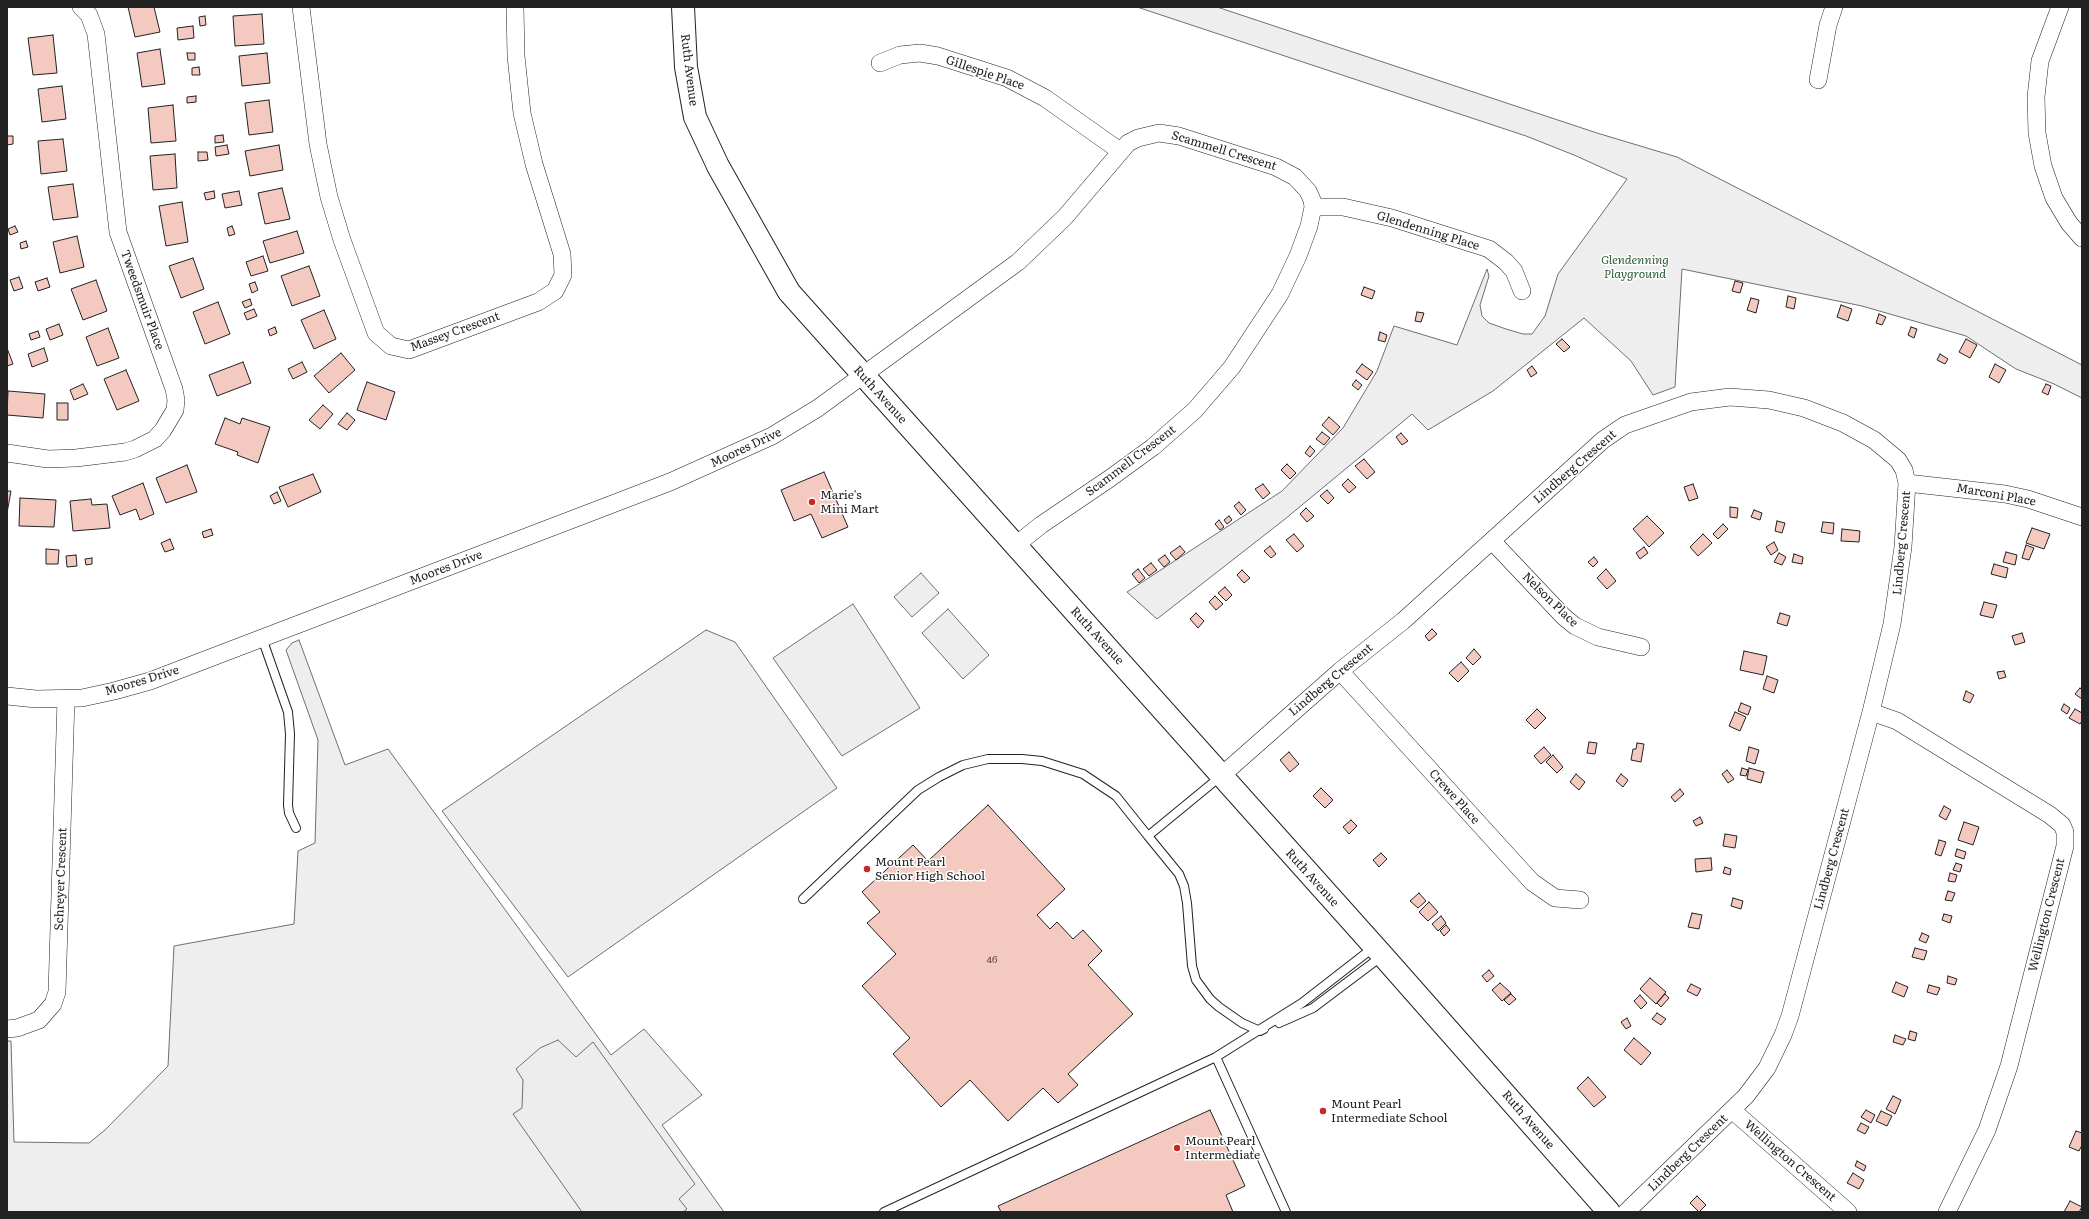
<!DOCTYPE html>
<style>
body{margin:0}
#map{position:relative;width:2089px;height:1219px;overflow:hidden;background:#fff;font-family:Literata,serif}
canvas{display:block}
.frame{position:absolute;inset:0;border:8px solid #222;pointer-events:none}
</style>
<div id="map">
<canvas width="2089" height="1219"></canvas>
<div class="frame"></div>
</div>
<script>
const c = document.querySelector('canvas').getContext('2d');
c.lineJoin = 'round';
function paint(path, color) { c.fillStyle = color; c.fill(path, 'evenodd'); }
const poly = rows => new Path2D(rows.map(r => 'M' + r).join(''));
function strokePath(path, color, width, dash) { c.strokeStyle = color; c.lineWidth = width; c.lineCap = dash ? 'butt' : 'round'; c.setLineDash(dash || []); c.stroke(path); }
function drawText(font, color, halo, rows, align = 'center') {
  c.font = font + ' Literata,serif'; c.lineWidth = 3; c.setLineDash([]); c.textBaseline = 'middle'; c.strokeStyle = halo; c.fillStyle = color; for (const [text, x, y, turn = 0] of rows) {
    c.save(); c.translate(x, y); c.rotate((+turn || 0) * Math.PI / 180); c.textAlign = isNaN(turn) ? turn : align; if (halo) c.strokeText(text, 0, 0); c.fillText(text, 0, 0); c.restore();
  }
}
const green = poly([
 [1137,7,1217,7,1597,133,1677,157,2082,365,2082,398,2054,384,2016,369,1966,336,1862,306,1682,269,1675,387,1653,395,1631,361,1584,318,1493,391,1428,430,1412,414,1285,519,1157,619,1127,592,1282,491,1343,428,1377,371,1394,326,1457,345,1487,269,1489,276,1480,305,1482,316,1489,323,1506,329,1523,334,1532,334,1545,316,1558,274,1627,179,1574,155,1526,136,1137,7],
 [921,573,939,593,912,617,894,597,921,573],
 [853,604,920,708,842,756,773,658,853,604],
 [948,609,989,655,963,679,922,633,948,609],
 [706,630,735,642,837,788,568,977,442,811,706,630],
 [299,640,345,765,388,749,611,1055,644,1029,702,1095,662,1125,724,1212,7,1212,7,1041,11,1041,14,1142,89,1143,105,1130,168,1066,174,946,294,924,298,851,315,843,318,740,286,650,292,643,299,640]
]);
const parking = poly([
 [558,1040,576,1057,593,1042,695,1184,679,1199,687,1209,683,1212,582,1212,513,1114,522,1108,523,1080,516,1069,540,1048,558,1040]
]);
const building = poly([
 [128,7,154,7,160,32,135,37,128,7],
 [262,14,264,44,235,46,233,16,262,14],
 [205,16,206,25,200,26,199,17,205,16],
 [193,26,194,38,178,40,177,28,193,26],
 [53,35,57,73,33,75,28,38,53,35],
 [160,49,165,84,142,87,137,53,160,49],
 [187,53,195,53,195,60,188,60,187,53],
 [267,53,270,83,242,86,239,56,267,53],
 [199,67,200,75,192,75,192,68,199,67],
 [62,86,66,119,42,122,38,89,62,86],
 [196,96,196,102,187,103,187,97,196,96],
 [269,100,273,132,249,135,245,103,269,100],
 [173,105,176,141,151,143,148,108,173,105],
 [223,135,224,142,215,143,215,136,223,135],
 [7,136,13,136,13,144,7,145,7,136],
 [63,139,67,171,41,174,38,141,63,139],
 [227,145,229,154,216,156,215,147,227,145],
 [279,145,283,170,250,176,245,151,279,145],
 [198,152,207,152,208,160,198,161,198,152],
 [175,154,177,188,153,190,150,156,175,154],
 [73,184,78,217,53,220,48,187,73,184],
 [282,188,290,219,265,224,258,193,282,188],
 [214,191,215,198,206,200,204,193,214,191],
 [239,191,242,205,225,208,222,194,239,191],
 [182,202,188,242,166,246,159,206,182,202],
 [15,226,18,232,10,235,8,229,15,226],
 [232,226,235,234,229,236,227,228,232,226],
 [297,231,304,253,270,263,263,241,297,231],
 [77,236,84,267,60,273,53,242,77,236],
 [26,241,28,247,21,249,20,243,26,241],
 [263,256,268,271,251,276,246,262,263,256],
 [193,258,204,289,181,298,169,266,193,258],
 [309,266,320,296,292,306,281,276,309,266],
 [19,277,23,288,14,291,10,280,19,277],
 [47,278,50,287,38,291,35,282,47,278],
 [96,280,107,311,83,320,71,289,96,280],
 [1735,281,1743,283,1740,293,1732,291,1735,281],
 [255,282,258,290,252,293,249,284,255,282],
 [1364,287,1375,291,1372,299,1361,295,1364,287],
 [1788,296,1796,298,1794,309,1786,307,1788,296],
 [1751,298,1759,300,1756,313,1747,310,1751,298],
 [250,299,252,305,245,308,242,302,250,299],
 [218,302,230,334,205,344,193,312,218,302],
 [1841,305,1852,309,1848,321,1837,317,1841,305],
 [254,309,257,316,247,320,244,313,254,309],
 [324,310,336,339,314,349,301,320,324,310],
 [1417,312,1424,313,1421,322,1415,321,1417,312],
 [1879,314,1886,317,1882,325,1876,323,1879,314],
 [59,324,63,335,50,340,46,329,59,324],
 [275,327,277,333,270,336,268,330,275,327],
 [1911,327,1917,329,1914,338,1908,335,1911,327],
 [108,328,119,358,97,366,86,337,108,328],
 [38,331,40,337,31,340,29,334,38,331],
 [1380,332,1387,335,1385,342,1378,340,1380,332],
 [1562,339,1570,347,1564,352,1556,344,1562,339],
 [1966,339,1977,345,1970,358,1959,352,1966,339],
 [7,348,13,364,7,366,7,348],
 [44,348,48,361,32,367,28,354,44,348],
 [341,353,355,370,329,393,314,376,341,353],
 [1940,354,1948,359,1945,364,1937,360,1940,354],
 [243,362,251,383,217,396,209,375,243,362],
 [302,362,307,372,293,379,288,369,302,362],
 [1362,364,1373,372,1367,380,1356,372,1362,364],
 [1995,364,2006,370,1999,383,1989,377,1995,364],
 [1532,366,1537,373,1531,377,1527,370,1532,366],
 [126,370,139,401,117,410,104,379,126,370],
 [1356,380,1362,385,1358,390,1352,385,1356,380],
 [367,382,395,392,386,420,357,410,367,382],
 [83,384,88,394,74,400,70,390,83,384],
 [2046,384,2051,386,2048,395,2042,392,2046,384],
 [8,391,45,394,43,418,7,415,8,391],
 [57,403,68,403,68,420,57,420,57,403],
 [323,405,333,414,320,429,309,420,323,405],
 [347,413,355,420,347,430,338,424,347,413],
 [1329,417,1340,427,1333,435,1322,425,1329,417],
 [225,418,240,424,242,418,270,427,258,463,237,455,238,452,215,444,225,418],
 [1322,432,1330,438,1324,445,1316,439,1322,432],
 [1401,433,1408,441,1402,445,1396,437,1401,433],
 [1310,446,1315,451,1310,457,1305,453,1310,446],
 [1364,459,1375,472,1367,479,1355,466,1364,459],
 [1287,464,1296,473,1290,479,1281,470,1287,464],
 [187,465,197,492,166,503,156,478,187,465],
 [824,472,848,527,822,538,811,514,794,521,781,490,824,472],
 [313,474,321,492,288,507,279,487,313,474],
 [1348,479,1356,487,1349,493,1342,485,1348,479],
 [143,483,154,514,140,520,136,509,120,515,112,496,143,483],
 [1263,484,1270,493,1263,499,1255,489,1263,484],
 [1693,484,1698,498,1689,501,1684,487,1693,484],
 [1327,490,1334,498,1328,504,1320,496,1327,490],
 [7,491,11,491,7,513,7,491],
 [277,492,281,501,274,504,270,496,277,492],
 [20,498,56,500,54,527,19,526,20,498],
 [91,499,92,505,107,504,110,528,73,531,70,501,91,499],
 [1239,502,1246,510,1241,515,1234,506,1239,502],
 [1730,507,1738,508,1737,518,1730,517,1730,507],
 [1306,508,1314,516,1307,522,1300,514,1306,508],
 [1754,510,1762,513,1760,520,1751,517,1754,510],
 [1229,516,1232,520,1227,524,1224,520,1229,516],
 [1647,516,1664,533,1649,547,1633,529,1647,516],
 [1219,520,1224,527,1220,530,1215,524,1219,520],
 [1777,521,1785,523,1782,533,1775,531,1777,521],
 [1823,522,1834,523,1833,534,1821,532,1823,522],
 [1723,524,1728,529,1718,539,1713,534,1723,524],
 [2032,528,2050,534,2044,549,2026,543,2032,528],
 [211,529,213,535,204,538,202,532,211,529],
 [1842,529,1860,531,1859,542,1841,541,1842,529],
 [1294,534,1304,546,1297,552,1286,540,1294,534],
 [1703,534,1712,543,1698,556,1690,547,1703,534],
 [170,539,174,549,165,552,161,543,170,539],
 [1774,542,1778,550,1771,555,1766,547,1774,542],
 [2026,545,2034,548,2029,560,2022,558,2026,545],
 [1180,546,1185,552,1176,560,1170,553,1180,546],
 [1270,546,1276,554,1271,558,1264,551,1270,546],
 [1644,547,1648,553,1640,559,1636,553,1644,547],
 [46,549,59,550,58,564,46,564,46,549],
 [2006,552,2017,555,2015,565,2003,562,2006,552],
 [1779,553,1786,557,1782,565,1774,562,1779,553],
 [1794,554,1803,557,1802,564,1792,562,1794,554],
 [76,555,77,566,67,567,66,556,76,555],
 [1165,555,1170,562,1164,567,1158,560,1165,555],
 [1594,557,1598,562,1593,567,1588,562,1594,557],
 [92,558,92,564,86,565,85,559,92,558],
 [1151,563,1157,570,1149,576,1143,569,1151,563],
 [1994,564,2008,568,2006,578,1991,574,1994,564],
 [1138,569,1145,578,1139,583,1132,574,1138,569],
 [1606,569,1616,581,1607,589,1597,578,1606,569],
 [1242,570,1250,578,1244,583,1237,575,1242,570],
 [1225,587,1232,595,1226,601,1218,593,1225,587],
 [1215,596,1223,604,1216,610,1209,602,1215,596],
 [1984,602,1997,605,1993,618,1980,615,1984,602],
 [1196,613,1204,621,1198,628,1190,619,1196,613],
 [1780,613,1790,616,1787,626,1777,623,1780,613],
 [1432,629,1437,634,1429,641,1425,636,1432,629],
 [2022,633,2025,642,2015,645,2012,636,2022,633],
 [1474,649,1481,657,1473,665,1466,658,1474,649],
 [1744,651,1767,656,1763,675,1740,670,1744,651],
 [1461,662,1469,671,1458,682,1449,673,1461,662],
 [2004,671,2006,677,1999,679,1997,672,2004,671],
 [1767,676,1778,680,1774,693,1763,689,1767,676],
 [2080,688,2082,690,2082,699,2075,694,2080,688],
 [1966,691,1974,695,1970,703,1963,700,1966,691],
 [1741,703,1751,707,1748,715,1738,711,1741,703],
 [2064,704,2070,708,2067,714,2061,710,2064,704],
 [1537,709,1546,718,1535,729,1526,720,1537,709],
 [2075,709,2082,713,2082,721,2080,724,2069,718,2075,709],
 [1735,712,1746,717,1740,731,1729,726,1735,712],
 [1589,742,1597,743,1595,754,1587,753,1589,742],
 [1637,743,1644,744,1641,762,1631,760,1633,749,1636,749,1637,743],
 [1544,747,1551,755,1541,764,1534,756,1544,747],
 [1749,747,1759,750,1755,764,1746,761,1749,747],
 [1289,752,1299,764,1290,772,1280,760,1289,752],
 [1553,755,1563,767,1557,773,1546,762,1553,755],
 [1742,768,1748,770,1746,776,1740,775,1742,768],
 [1749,768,1764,772,1761,783,1747,779,1749,768],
 [1727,770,1734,779,1728,783,1722,774,1727,770],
 [1576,774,1585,782,1579,790,1570,782,1576,774],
 [1621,774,1628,780,1623,787,1616,781,1621,774],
 [1321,788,1333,800,1325,808,1313,796,1321,788],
 [1680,789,1684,794,1675,802,1671,797,1680,789],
 [988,805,1065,889,1037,915,1050,929,1057,922,1073,939,1083,930,1102,951,1088,965,1133,1014,1068,1074,1078,1085,1058,1103,1043,1088,1008,1121,970,1080,941,1107,893,1054,910,1038,862,986,896,954,867,923,880,912,862,892,913,845,928,861,988,805],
 [1944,806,1951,810,1946,820,1939,816,1944,806],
 [1700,817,1703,823,1696,826,1693,821,1700,817],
 [1351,820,1357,826,1349,834,1343,827,1351,820],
 [1964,822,1979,827,1973,845,1958,840,1964,822],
 [1725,834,1737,836,1735,848,1723,846,1725,834],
 [1939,840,1946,842,1941,856,1935,854,1939,840],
 [1957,849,1966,852,1964,859,1955,856,1957,849],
 [1381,853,1387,859,1379,867,1373,860,1381,853],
 [1711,858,1712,870,1696,872,1695,859,1711,858],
 [1956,863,1962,865,1960,872,1953,870,1956,863],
 [1725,867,1731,869,1730,875,1723,873,1725,867],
 [1950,873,1957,875,1955,882,1948,881,1950,873],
 [1948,891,1955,893,1952,901,1945,900,1948,891],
 [1419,893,1426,901,1418,908,1410,901,1419,893],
 [1733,898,1743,901,1741,909,1731,906,1733,898],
 [1429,902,1438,912,1428,921,1419,912,1429,902],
 [1692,913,1702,915,1699,929,1688,927,1692,913],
 [1944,914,1952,916,1950,923,1942,920,1944,914],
 [1441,916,1446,923,1438,931,1432,924,1441,916],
 [1446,925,1450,930,1444,936,1440,931,1446,925],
 [1922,933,1929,936,1926,943,1919,940,1922,933],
 [1915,948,1927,951,1924,960,1912,957,1915,948],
 [1489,970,1494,976,1487,982,1482,976,1489,970],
 [1948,976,1957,979,1955,985,1947,983,1948,976],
 [1650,978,1666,992,1656,1004,1640,989,1650,978],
 [1896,982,1908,987,1904,997,1892,992,1896,982],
 [1500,983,1511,993,1502,1001,1492,990,1500,983],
 [1691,984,1701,989,1697,996,1687,991,1691,984],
 [1929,985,1940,988,1937,995,1927,992,1929,985],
 [1511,994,1516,999,1509,1005,1504,1000,1511,994],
 [1665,994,1669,998,1661,1007,1657,1003,1665,994],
 [1640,995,1647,1003,1641,1009,1634,1001,1640,995],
 [1657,1013,1666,1019,1661,1025,1652,1019,1657,1013],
 [1627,1018,1631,1026,1626,1029,1621,1022,1627,1018],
 [1910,1031,1917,1033,1915,1041,1908,1039,1910,1031],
 [1895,1035,1906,1039,1903,1045,1893,1042,1895,1035],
 [1634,1038,1651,1053,1641,1065,1624,1050,1634,1038],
 [1588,1077,1606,1097,1594,1107,1577,1088,1588,1077],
 [1893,1096,1901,1100,1895,1114,1886,1109,1893,1096],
 [1210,1110,1245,1186,1226,1195,1233,1212,1001,1212,998,1206,1210,1110],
 [1866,1110,1875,1115,1871,1123,1861,1117,1866,1110],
 [1881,1111,1892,1116,1887,1126,1876,1121,1881,1111],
 [1861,1123,1869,1127,1865,1134,1857,1130,1861,1123],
 [2076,1131,2082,1133,2082,1145,2079,1151,2069,1147,2076,1131],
 [1857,1161,1866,1166,1864,1171,1855,1166,1857,1161],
 [1853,1173,1864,1180,1859,1189,1847,1183,1853,1173],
 [1697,1196,1706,1205,1699,1212,1690,1203,1697,1196],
 [2070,1201,2082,1207,2079,1212,2064,1212,2070,1201]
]);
const service = poly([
 [262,638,288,712,290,734,288,805,289,813,296,828],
 [1148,836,1179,874,1184,886,1187,903,1192,966,1196,980,1210,999,1219,1007,1242,1023,1260,1031,1264,1029],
 [803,899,918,790,939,777,963,765,988,759,1022,759,1042,761,1083,774,1116,796,1148,836,1221,776],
 [1279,1023,1313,1008,1382,956],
 [1216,1057,1286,1212],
 [884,1212,1216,1057,1302,1003,1374,947]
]);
const minor = poly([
 [301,7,318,144,329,197,342,240,376,333,391,346,409,350,538,302,555,291,563,275,562,254,534,164,522,113,516,56,515,7],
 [2060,7,2040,61,2036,97,2037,133,2043,166,2054,198,2069,223,2082,238],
 [880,63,900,55,920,53,938,56,1007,78,1045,98,1120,151],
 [1818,80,1828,25,1834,7],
 [1313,207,1343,207,1392,218,1489,249,1506,262,1514,271,1522,291],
 [7,453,48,459,76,458,125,452,135,449,155,439,163,430,175,410,176,400,174,389,118,232,96,34,89,15,81,7],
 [1907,483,2005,494,2028,499,2082,517],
 [1492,541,1564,617,1575,626,1598,637,1641,647],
 [1340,671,1532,882,1555,898,1580,900],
 [7,696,36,699,82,698,114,691,150,681,670,482,772,436,818,408,1018,262,1065,217,1128,143,1138,138,1159,133,1179,136,1276,167,1295,177,1308,191,1312,200,1313,207,1309,226,1298,256,1280,294,1232,367,1195,410,1153,447,1109,479,1041,525,1016,545],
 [1871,712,1897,721,2050,815,2062,825,2065,832,2065,846,2009,1066,1987,1130,1947,1212],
 [1221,776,1340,671,1403,621,1603,440,1625,425,1691,402,1730,397,1769,400,1804,408,1843,423,1874,440,1898,460,1904,470,1907,483,1903,547,1892,624,1871,712,1790,1016,1783,1035,1767,1068,1746,1096,1626,1212],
 [7,1029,17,1028,39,1020,53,1004,57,992,66,699],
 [1732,1110,1848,1212]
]);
const secondary = poly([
 [683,7,686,67,695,117,718,166,789,292,1383,956,1609,1212]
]);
const markers = [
 [812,502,4,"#c62828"],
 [867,869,4,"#c62828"],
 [1323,1111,4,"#c62828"],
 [1177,1148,4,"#c62828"]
];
const numberNames = [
 ["46",992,960]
];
const streetNames = [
 ["Ruth Avenue",689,70,83],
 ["Gillespie Place",985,73,19],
 ["Scammell Crescent",1224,151,17],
 ["Glendenning Place",1428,231,17],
 ["Tweedsmuir Place",142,300,70],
 ["Massey Crescent",455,332,-20],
 ["Ruth Avenue",880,395,48],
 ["Moores Drive",746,448,-25],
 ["Scammell Crescent",1131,461,-37],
 ["Lindberg Crescent",1575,467,-41],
 ["Marconi Place",1996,495,10],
 ["Lindberg Crescent",1902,543,-85],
 ["Moores Drive",446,568,-21],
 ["Nelson Place",1550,600,44],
 ["Ruth Avenue",1097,636,48],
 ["Lindberg Crescent",1331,680,-40],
 ["Moores Drive",142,681,-17],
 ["Crewe Place",1454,797,48],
 ["Lindberg Crescent",1832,859,-75],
 ["Ruth Avenue",1312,878,48],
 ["Schreyer Crescent",61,879,-88],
 ["Wellington Crescent",2047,915,-76],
 ["Ruth Avenue",1528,1120,49],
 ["Lindberg Crescent",1688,1153,-44],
 ["Wellington Crescent",1790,1161,41]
];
const parkNames = [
 ["Glendenning",1635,260],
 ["Playground",1635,274]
];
const poiNames = [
 ["Marie's",820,495],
 ["Mini Mart",820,509],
 ["Mount Pearl",875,862],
 ["Senior High School",875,876],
 ["Mount Pearl",1331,1104],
 ["Intermediate School",1331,1118],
 ["Mount Pearl",1185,1141],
 ["Intermediate",1185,1155]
];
paint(green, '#eee');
strokePath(green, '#6f6f6f', 1);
paint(parking, '#ededed');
strokePath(parking, '#6f6f6f', 1);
paint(building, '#f3c9c0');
strokePath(building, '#222', 1);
strokePath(service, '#222', 10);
strokePath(minor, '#222', 18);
strokePath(secondary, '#222', 24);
strokePath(service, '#fff', 8);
strokePath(minor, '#fff', 17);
strokePath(secondary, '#fff', 22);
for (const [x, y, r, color] of markers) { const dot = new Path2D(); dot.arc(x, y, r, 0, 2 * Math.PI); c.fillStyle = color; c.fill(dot); strokePath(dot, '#fff', 1.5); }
drawText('10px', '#564c4a', null, numberNames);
drawText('12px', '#222', '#fff', streetNames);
drawText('italic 12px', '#2f5e38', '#fff', parkNames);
drawText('12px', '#222', '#fff', poiNames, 'left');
</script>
